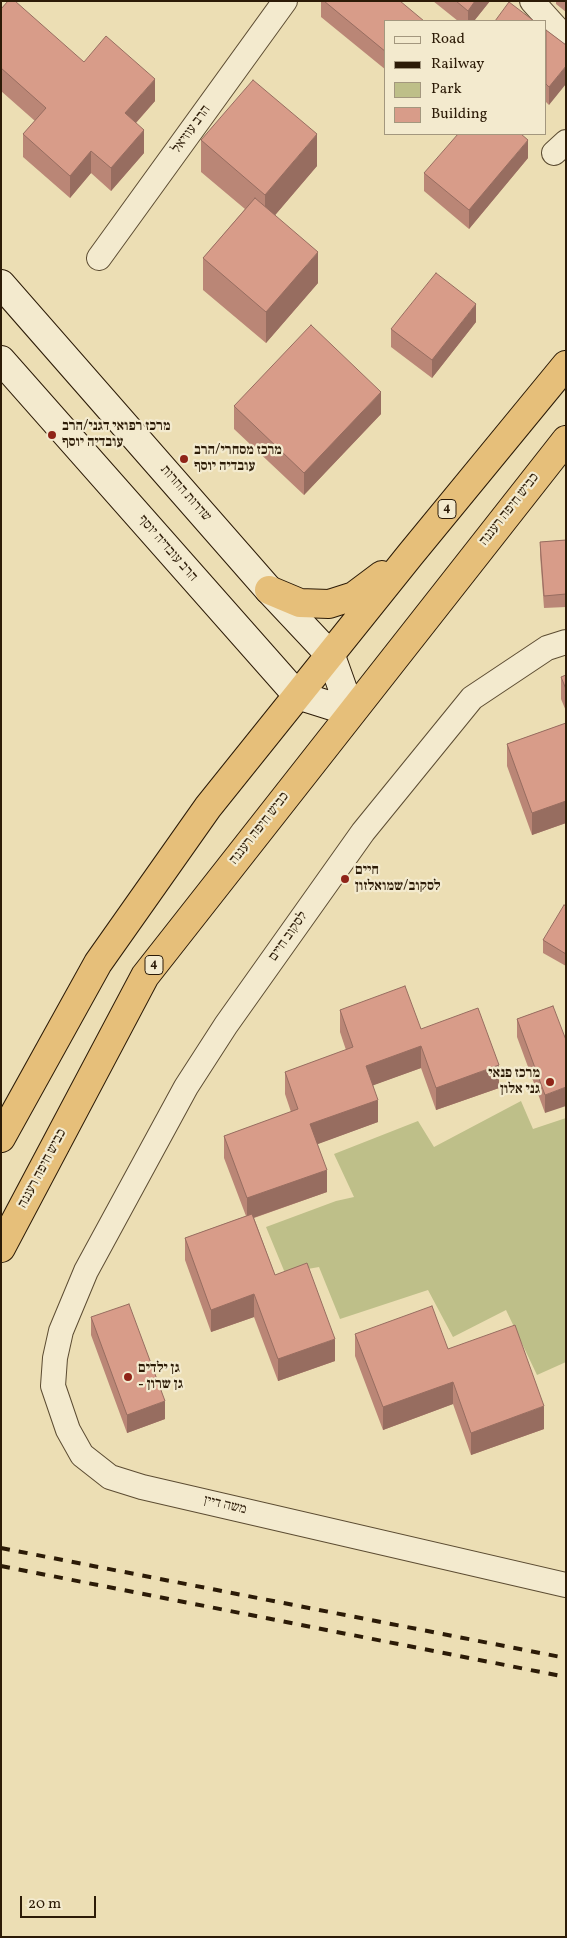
<!DOCTYPE html>
<meta charset="utf-8">
<style>
body{margin:0}
#map{position:relative;width:567px;height:1938px;overflow:hidden;background:#ecdeb4;font-family:Vollkorn,serif}
canvas{display:block}
.frame{position:absolute;inset:0;border:2px solid #2c1b07;pointer-events:none}
.legend{position:absolute;left:384px;top:20px;width:162px;height:115px;box-sizing:border-box;background:#f3eace;border:1px solid #a3977e;margin:0;padding:6px 9px;list-style:none;font-size:15px;color:#2c1b07}
.legend li{display:flex;align-items:center;gap:10px;height:25px}
.legend b{width:25px;border:1px solid #a3977e}
.scale{position:absolute;left:20px;top:1896px;width:76px;height:22px;box-sizing:border-box;border:2px solid #2c1b07;border-top:0;padding-left:6px;font-size:15px;line-height:18px;white-space:nowrap;color:#2c1b07;-webkit-text-stroke:4px #f3eace;paint-order:stroke}
</style>
<div id="map">
<canvas width="567" height="1938"></canvas>
<div class="frame"></div>
<ul class="legend">
<li><b style="height:6px;background:#f3eace"></b>Road</li>
<li><b style="height:6px;background:#2c1b07"></b>Railway</li>
<li><b style="height:14px;background:#bebf89"></b>Park</li>
<li><b style="height:14px;background:#d89c89"></b>Building</li>
</ul>
<div class="scale">20 m</div>
</div>
<script>
const c = document.querySelector('canvas').getContext('2d');
c.lineJoin = 'round';
function paint(path, color) { c.fillStyle = color; c.fill(path, 'evenodd'); }
const poly = rows => new Path2D(rows.map(r => 'M' + r).join(''));
function strokePath(path, color, width, dash) { c.strokeStyle = color; c.lineWidth = width; c.lineCap = dash ? 'butt' : 'round'; c.setLineDash(dash || []); c.stroke(path); }
function drawText(font, color, halo, rows, align = 'center') {
  c.font = font + ' Vollkorn,"Frank Ruhl Libre",serif'; c.lineWidth = 4.5; c.setLineDash([]); c.textBaseline = 'middle'; c.strokeStyle = halo; c.fillStyle = color; for (const [text, x, y, turn = 0] of rows) {
    c.save(); c.translate(x, y); c.rotate((+turn || 0) * Math.PI / 180); c.textAlign = isNaN(turn) ? turn : align; if (halo) c.strokeText(text, 0, 0); c.fillText(text, 0, 0); c.restore();
  }
}
const green = poly([
 [521,1101,533,1129,566,1118,566,1362,537,1375,506,1310,453,1337,428,1290,340,1319,319,1267,285,1273,266,1227,336,1201,354,1197,334,1154,418,1121,434,1147]
]);
const street = poly([
 [532,1,566,39],
 [554,153,566,142],
 [99,258,285,1],
 [566,642,547,648,472,698,363,832,226,1025,186,1087,86,1271,61,1331,55,1358,53,1386,68,1430,82,1455,110,1477,142,1487,566,1585]
]);
const secondary = poly([
 [1,284,269,590,331,656,351,712],
 [1,360,297,695,351,712]
]);
const highway = poly([
 [269,590,300,603,329,604,354,596,382,575],
 [1,1138,98,963,208,807,410,555,566,365],
 [1,1248,145,976,566,440]
]);
const rail = poly([
 [1,1548,566,1658],
 [1,1566,566,1677]
]);
const wall = poly([
 [321,1,400,1,386,21,386,70,321,17],
 [433,1,490,1,474,21,458,21],
 [556,1,566,1,566,12,556,4],
 [1,9,84,62,155,101,136,123,144,153,111,191,91,173,70,198,23,157,23,134,35,121,1,91],
 [546,30,566,45,549,105,546,102],
 [201,140,317,166,275,215,318,283,266,343,203,290,203,258,245,209,201,172],
 [528,158,469,229,424,191,424,173],
 [476,322,432,378,391,347,391,329],
 [234,406,381,414,304,495,234,429],
 [566,540,566,607,544,608,540,555,540,542],
 [566,675,566,711,561,699,561,677],
 [566,723,566,823,532,835,507,766,507,744],
 [566,906,566,966,543,953,543,940],
 [553,1006,545,1113,517,1037,517,1019],
 [340,1010,421,1029,499,1088,436,1110,421,1068,373,1085,378,1122,317,1144,327,1192,254,1218,275,1275,335,1361,278,1381,254,1317,211,1332,185,1260,185,1238,246,1216,224,1158,224,1136,291,1112,285,1094,285,1072,346,1050,340,1032],
 [91,1317,165,1419,127,1433,91,1335],
 [355,1334,448,1349,544,1429,471,1455,453,1404,383,1430,355,1356]
]);
const shadedWall = poly([
 [475,1,490,1,474,21,468,21,468,11],
 [566,66,566,84,549,105,549,87],
 [155,79,155,101,125,135,125,113],
 [144,130,144,153,111,191,111,168],
 [317,134,317,166,265,227,265,195],
 [528,140,528,158,469,229,469,210],
 [91,151,91,173,70,198,70,176],
 [318,252,318,283,266,343,266,312],
 [476,304,476,322,432,378,432,360],
 [381,392,381,414,304,495,304,473],
 [566,801,566,823,532,835,532,813],
 [421,1046,421,1068,366,1088,366,1066],
 [499,1065,499,1088,436,1110,436,1088],
 [566,1087,566,1106,545,1113,545,1095],
 [378,1100,378,1122,310,1147,310,1124],
 [327,1170,327,1192,247,1220,247,1198],
 [254,1294,254,1317,211,1332,211,1310],
 [335,1339,335,1361,278,1381,278,1359],
 [453,1382,453,1404,383,1430,383,1407],
 [165,1401,165,1419,127,1433,127,1415],
 [544,1406,544,1429,471,1455,471,1433]
]);
const building = poly([
 [8,1,15,1,84,62,106,36,155,79,125,113,144,130,111,168,91,151,70,176,23,134,46,108,1,68,1,9,8,1],
 [324,1,400,1,424,21,386,21,386,52,324,1],
 [456,1,475,1,468,11,456,1],
 [509,2,534,21,495,21,509,2],
 [546,30,566,45,566,66,549,87,546,84,546,30],
 [253,80,317,134,265,195,201,140,253,80],
 [458,134,521,134,528,140,469,210,424,173,458,134],
 [255,198,318,252,266,312,203,258,255,198],
 [436,273,476,304,432,360,391,329,436,273],
 [311,325,381,392,304,473,234,406,311,325],
 [566,540,566,594,544,596,540,542,566,540],
 [566,675,566,689,561,677,566,675],
 [566,723,566,801,532,813,507,744,566,723],
 [564,905,566,906,566,954,543,940,564,905],
 [405,986,421,1029,478,1008,499,1065,436,1088,421,1046,366,1066,378,1100,310,1124,327,1170,247,1198,224,1136,298,1109,285,1072,353,1047,340,1010,405,986],
 [553,1006,566,1040,566,1087,545,1095,517,1019,553,1006],
 [252,1214,275,1275,307,1263,335,1339,278,1359,254,1294,211,1310,185,1238,252,1214],
 [129,1304,165,1401,127,1415,91,1317,129,1304],
 [432,1306,448,1349,515,1325,544,1406,471,1433,453,1382,383,1407,355,1334,432,1306]
]);
const markers = [
 [52,435,5,"#8f2418"],
 [184,459,5,"#8f2418"],
 [345,879,5,"#8f2418"],
 [550,1082,5,"#8f2418"],
 [128,1377,5,"#8f2418"]
];
const shields = [
 [447,509,18],
 [154,965,18]
];
const shieldNames = [
 ["4",447,509],
 ["4",154,965]
];
const streetNames = [
 ["הרב עוזיאל",192,130,-54],
 ["שדרות החרות",185,494,49],
 ["כביש חיפה רעננה",510,510,-52],
 ["הרב עובדיה יוסף",167,549,49],
 ["כביש חיפה רעננה",260,829,-52],
 ["לסקוב חיים",289,937,-55],
 ["כביש חיפה רעננה",43,1169,-62],
 ["משה דיין",225,1506,13]
];
const poiNames = [
 ["מרכז רפואי דגני/הרב",62,427],
 ["עובדיה יוסף",62,443],
 ["מרכז מסחרי/הרב",194,451],
 ["עובדיה יוסף",194,467],
 ["חיים",355,871],
 ["לסקוב/שמואלזון",355,887],
 ["מרכז פנאי",540,1074,"right"],
 ["גני אלון",540,1090,"right"],
 ["גן ילדים",138,1369],
 ["- גן שרון",138,1385]
];
paint(green, '#bebf89');
strokePath(street, '#5c4c32', 26);
strokePath(secondary, '#2c1b07', 30);
strokePath(highway, '#2c1b07', 30);
strokePath(street, '#f3eace', 24);
strokePath(secondary, '#f3eace', 28);
strokePath(highway, '#e6bf7a', 28);
strokePath(rail, '#2c1b07', 4, [9, 9]);
paint(wall, '#ba8676');
paint(shadedWall, '#976d60');
paint(building, '#d89c89');
strokePath(building, '#976d60', 1);
for (const [x, y, r, color] of markers) { const dot = new Path2D(); dot.arc(x, y, r, 0, 2 * Math.PI); c.fillStyle = color; c.fill(dot); strokePath(dot, '#f3eace', 2); }
for (const [x, y, w] of shields) { const box = new Path2D(); box.roundRect(x - w / 2, y - 9.5, w, 19, 4); c.fillStyle = '#f3eace'; c.fill(box); strokePath(box, '#2c1b07', 1); }
drawText('bold 12px', '#2c1b07', null, shieldNames);
drawText('14px', '#2c1b07', '#f3eace', streetNames);
drawText('bold 14px', '#2c1b07', '#f3eace', poiNames, 'left');
</script>
